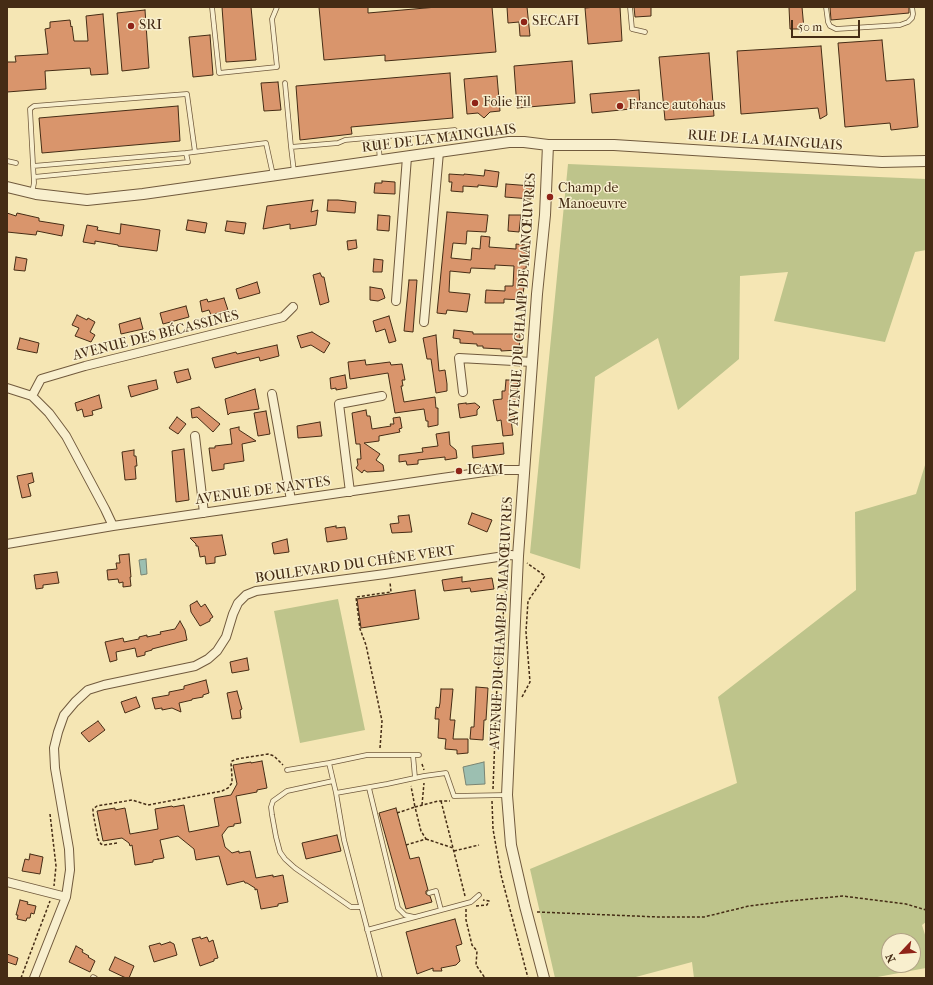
<!DOCTYPE html>
<meta charset="utf-8">
<style>
body{margin:0}
#map{position:relative;width:933px;height:985px;overflow:hidden;background:#f5e6b4;font-family:"IM FELL French Canon",serif}
canvas{display:block}
.frame{position:absolute;inset:0;border:8px solid #452c15;pointer-events:none}
.north{position:absolute;left:881px;top:933px;width:40px;height:40px;box-sizing:border-box;background:#f8efce;border:1px solid #b0a184;border-radius:50%;rotate:244deg;font-size:11px;font-weight:700;line-height:16px;text-align:center;color:#452c15}
.north::after{content:'';display:block;margin:auto;width:14px;height:18px;background:#8f2418;clip-path:polygon(50% 0,100% 100%,50% 72%,0 100%)}
.scale{position:absolute;left:791px;top:20px;width:69px;height:18px;box-sizing:border-box;border:2px solid #452c15;border-top:0;padding-left:5px;font-size:12px;line-height:14px;white-space:nowrap;color:#452c15;-webkit-text-stroke:3px #f8efce;paint-order:stroke}
</style>
<div id="map">
<canvas width="933" height="985"></canvas>
<div class="frame"></div>
<div class="north">N</div>
<div class="scale">50 m</div>
</div>
<script>
const c = document.querySelector('canvas').getContext('2d');
c.lineJoin = 'round';
function paint(path, color) { c.fillStyle = color; c.fill(path, 'evenodd'); }
const poly = rows => new Path2D(rows.map(r => 'M' + r).join(''));
function strokePath(path, color, width, dash) { c.strokeStyle = color; c.lineWidth = width; c.lineCap = dash ? 'butt' : 'round'; c.setLineDash(dash || []); c.stroke(path); }
function drawText(font, color, halo, rows, align = 'center') {
  c.font = font + ' "IM FELL French Canon",serif'; c.lineWidth = 3; c.setLineDash([]); c.textBaseline = 'middle'; c.strokeStyle = halo; c.fillStyle = color; for (const [text, x, y, turn = 0] of rows) {
    c.save(); c.translate(x, y); c.rotate((+turn || 0) * Math.PI / 180); c.textAlign = isNaN(turn) ? turn : align; if (halo) c.strokeText(text, 0, 0); c.fillText(text, 0, 0); c.restore();
  }
}
const green = poly([
 [568,164,926,179,926,250,915,252,885,342,774,321,788,272,740,276,739,359,678,410,658,338,595,377,580,569,530,553],
 [926,462,926,922,922,925,926,938,926,968,872,978,694,978,692,962,632,978,555,978,530,869,737,783,718,697,856,590,855,512,916,494],
 [889,941,913,941,913,965,889,965],
 [338,599,365,730,300,743,274,611]
]);
const water = poly([
 [146,559,147,574,141,575,139,560,146,559],
 [484,762,485,784,466,785,463,767,484,762]
]);
const building = poly([
 [222,7,251,7,256,60,226,62,222,7],
 [319,7,368,7,368,13,437,7,492,7,496,52,385,61,385,55,324,60,319,7],
 [507,7,527,7,530,36,520,36,519,22,508,23,507,7],
 [596,7,620,7,622,41,588,44,585,8,596,7],
 [634,7,651,7,651,16,635,17,634,7],
 [789,7,802,7,804,29,790,29,789,7],
 [830,7,909,7,909,13,831,20,830,7],
 [145,10,149,68,122,71,117,13,145,10],
 [103,14,108,74,91,75,90,68,45,71,46,89,7,92,7,62,16,62,15,56,48,54,45,29,50,28,50,22,70,20,71,27,72,26,74,41,88,41,86,16,103,14],
 [210,35,213,75,193,77,189,37,210,35],
 [882,40,886,81,914,79,918,127,891,130,890,123,845,127,838,43,882,40],
 [821,46,827,115,820,119,818,108,741,114,737,51,821,46],
 [709,53,714,116,665,120,659,57,709,53],
 [572,61,575,103,517,108,514,66,572,61],
 [450,73,453,118,351,127,352,134,300,140,296,86,450,73],
 [497,76,500,111,490,112,484,118,478,113,467,114,464,79,497,76],
 [278,82,281,110,264,111,261,83,278,82],
 [639,90,640,108,592,113,590,94,639,90],
 [178,106,180,141,42,153,39,118,178,106],
 [485,170,499,172,497,187,478,185,478,187,463,186,463,192,451,191,452,182,449,182,449,174,464,175,464,174,484,176,485,170],
 [382,181,395,182,395,194,374,193,375,183,382,183,382,181],
 [506,184,532,186,531,199,505,197,506,184],
 [313,200,311,212,318,210,316,225,290,229,290,224,263,229,267,206,313,200],
 [328,200,338,200,356,202,355,213,327,211,328,200],
 [447,212,488,215,486,232,467,231,466,244,453,243,451,258,471,260,472,248,480,249,481,236,490,237,489,247,516,249,516,244,525,245,524,252,527,252,526,269,523,269,522,287,524,287,522,300,504,299,504,303,485,303,486,290,505,291,505,286,513,286,514,266,495,265,495,269,471,268,470,273,450,271,449,292,470,294,467,312,447,310,446,314,437,313,447,212],
 [7,213,16,216,17,213,39,218,39,221,64,225,62,236,37,231,36,235,7,232,7,213],
 [378,215,390,216,389,231,377,230,378,215],
 [509,215,521,215,519,232,508,231,509,215],
 [188,220,207,223,205,233,186,230,188,220],
 [227,221,246,223,244,234,225,231,227,221],
 [121,224,160,230,157,251,118,246,118,245,95,241,95,244,83,242,87,225,98,227,97,230,120,234,121,224],
 [356,240,357,248,348,250,347,241,356,240],
 [16,257,27,259,25,271,14,270,16,257],
 [374,259,383,260,382,272,373,272,374,259],
 [320,273,322,277,324,277,329,302,320,305,313,275,320,273],
 [409,280,417,280,413,332,404,331,409,280],
 [257,282,260,293,239,299,236,289,257,282],
 [370,287,382,289,385,298,378,301,370,300,370,287],
 [224,298,228,310,211,315,209,310,202,312,200,301,207,299,208,302,224,298],
 [186,306,189,317,163,324,160,313,186,306],
 [77,315,87,320,88,318,95,322,90,332,95,335,91,342,75,336,79,328,72,325,77,315],
 [389,316,396,341,389,343,385,329,376,332,373,321,389,316],
 [140,318,143,329,121,334,119,324,140,318],
 [454,330,473,332,473,334,520,334,519,350,501,351,501,349,483,348,483,346,477,346,477,344,460,343,460,339,453,338,454,330],
 [312,332,330,343,324,353,311,345,301,348,297,336,312,332],
 [436,335,439,371,445,370,447,384,447,391,436,393,431,359,427,359,423,338,436,335],
 [20,338,39,343,37,353,17,349,20,338],
 [277,345,279,356,260,361,259,357,215,368,212,358,236,352,237,354,277,345],
 [365,360,366,365,390,362,391,365,402,364,405,380,402,380,403,386,401,386,404,402,435,397,436,408,438,408,438,425,428,427,428,421,426,421,424,409,395,413,388,373,350,379,348,362,365,360],
 [188,369,191,379,177,383,174,372,188,369],
 [345,375,347,388,336,390,336,388,331,389,330,378,345,375],
 [156,380,158,389,131,397,128,386,156,380],
 [506,380,518,380,517,401,508,401,510,412,516,418,511,419,513,435,503,436,501,420,497,421,493,400,502,399,502,391,505,391,506,380],
 [255,389,259,409,230,413,228,415,225,399,255,389],
 [99,395,102,408,92,411,93,415,84,417,82,409,77,411,75,403,99,395],
 [466,403,466,404,475,403,480,407,477,410,477,415,460,418,458,404,466,403],
 [199,407,220,424,213,432,197,417,192,418,191,409,199,407],
 [366,410,367,416,370,416,372,429,391,426,390,424,394,424,393,418,400,417,402,428,399,429,400,432,379,436,379,441,364,443,380,454,376,460,383,465,384,471,367,472,364,470,362,473,356,468,358,465,357,459,361,459,360,444,356,444,352,413,366,410],
 [266,411,270,434,258,436,254,413,266,411],
 [177,417,186,424,178,434,169,428,177,417],
 [320,422,322,436,298,438,297,426,320,422],
 [239,427,239,430,256,441,242,444,244,461,224,464,224,469,212,471,209,448,215,448,215,446,232,444,230,429,239,427],
 [449,432,450,445,456,450,457,458,445,460,445,457,418,460,418,464,407,465,406,461,399,462,399,455,423,452,422,448,438,446,436,434,449,432],
 [503,443,504,454,473,458,472,446,503,443],
 [184,449,189,500,176,502,172,451,184,449],
 [134,450,134,456,136,456,137,466,135,466,136,479,125,480,122,452,134,450],
 [32,473,34,482,28,484,31,496,22,498,17,476,32,473],
 [472,513,492,520,487,532,468,524,472,513],
 [409,515,412,532,392,533,390,524,399,523,398,516,409,515],
 [336,526,336,528,345,527,347,539,327,542,325,528,336,526],
 [222,535,226,555,215,557,215,563,206,564,205,556,200,557,198,546,196,546,196,544,190,538,222,535],
 [287,539,289,552,274,554,272,543,287,539],
 [129,554,131,577,130,577,131,586,123,587,123,582,119,583,118,579,108,580,107,570,117,569,116,563,120,563,119,555,129,554],
 [57,572,59,583,43,585,43,588,36,589,34,575,57,572],
 [462,577,462,582,492,578,494,589,471,592,470,588,444,591,442,580,462,577],
 [415,590,419,619,361,628,357,599,415,590],
 [197,601,201,607,205,604,213,617,210,619,210,621,200,626,191,612,190,605,197,601],
 [180,621,185,630,187,640,152,649,152,650,145,652,145,655,137,657,135,648,116,652,117,660,110,662,105,642,123,638,124,642,139,639,139,637,147,635,147,637,161,634,160,632,175,629,180,621],
 [247,658,249,670,232,673,230,662,247,658],
 [206,680,209,693,203,695,203,697,192,699,192,700,179,703,181,712,172,708,162,710,162,708,155,709,152,698,169,695,169,692,184,689,184,686,206,680],
 [476,687,488,688,486,720,484,720,483,740,470,739,471,727,474,727,476,687],
 [441,689,453,689,450,720,455,720,453,739,468,739,468,753,457,754,457,750,445,749,446,739,438,738,439,719,435,719,436,707,439,708,440,703,441,689],
 [237,691,242,709,240,710,241,718,232,719,227,693,237,691],
 [136,697,140,707,125,713,121,702,136,697],
 [98,721,105,730,89,742,81,733,98,721],
 [262,761,267,788,257,790,257,792,236,796,241,823,234,824,234,826,228,827,222,835,225,847,232,853,239,851,239,853,250,851,256,878,273,875,273,877,283,875,288,902,278,904,278,906,261,909,257,889,255,890,255,888,247,883,245,883,244,881,227,885,219,856,196,860,194,849,178,836,160,840,164,858,153,860,153,862,135,865,132,845,130,846,129,843,122,838,103,841,97,811,115,808,115,810,125,808,130,834,158,829,155,809,172,806,173,807,184,805,189,832,219,826,214,798,231,795,237,784,233,765,251,762,251,763,262,761],
 [396,808,410,859,419,857,428,890,426,891,426,894,430,896,432,902,406,909,379,813,396,808],
 [337,835,341,851,306,859,302,843,337,835],
 [30,854,43,857,40,874,22,871,25,859,29,860,30,854],
 [20,900,28,902,27,904,36,906,34,914,31,913,30,918,27,918,26,921,17,919,18,915,16,915,20,900],
 [455,919,462,944,456,946,460,961,456,965,441,968,442,971,433,971,433,968,417,974,406,932,455,919],
 [200,937,201,939,207,937,209,942,213,940,218,958,214,959,214,961,200,966,192,939,200,937],
 [170,942,174,944,177,955,154,962,149,946,160,943,161,945,170,942],
 [76,946,83,950,82,952,89,956,88,957,95,961,90,972,69,962,76,946],
 [7,954,18,958,16,965,7,962,7,954],
 [115,957,134,966,129,978,126,978,109,970,115,957]
]);
const path = poly([
 [522,697,530,682,526,632,528,601,545,576,527,563],
 [380,748,382,721,366,645,360,629,356,597,391,592,390,582],
 [422,764,424,770],
 [493,789,497,684,507,573],
 [441,801,453,848],
 [492,801,493,829,501,875,528,978],
 [422,805,424,783],
 [397,813,415,807,411,786],
 [50,814,56,866,54,886],
 [426,839,453,848,465,896],
 [117,843,104,845,101,844,98,839,93,813,93,809,97,806,132,800,148,805,222,791,228,788,232,783,232,777,231,763,232,761,237,759,268,754,274,756,283,765],
 [406,845,426,839,421,831,415,807,438,801,450,801],
 [454,851,479,845],
 [476,906,487,905,489,901,483,900],
 [466,909,466,920,472,945,477,951,476,965,485,978],
 [537,912,659,917,704,917,749,906,789,901,843,896,906,904,926,910],
 [21,978,50,901]
]);
const service = poly([
 [212,7,219,73,277,67,272,19,277,7],
 [630,7,632,29,645,32],
 [826,7,828,22,830,26,836,29,900,25,908,22,912,18,913,14,912,7],
 [285,83,291,147],
 [378,137,380,161],
 [186,153,266,143,273,175],
 [7,161,16,163],
 [33,166,186,153,188,162,34,177],
 [294,172,291,147,338,143,345,140,455,130],
 [32,193,34,183,30,109,34,106,187,94,195,152],
 [413,755,415,778],
 [329,763,367,755,419,755],
 [287,770,329,763,336,793],
 [333,781,287,791,273,801,271,807,272,815,276,837,280,852,285,859,295,868,351,907,361,907],
 [369,788,398,908,405,915,414,917],
 [429,893,436,891,441,910],
 [367,930,471,902,479,895],
 [93,977,95,978],
 [380,978,344,840,336,793,387,784,424,776,446,773,454,796,506,795]
]);
const minor = poly([
 [396,301,407,157],
 [424,322,439,152],
 [7,388,32,396,49,413,66,436,105,509,113,526],
 [463,392,459,358,532,362],
 [272,394,291,500],
 [32,396,41,379,85,366,283,317,293,307],
 [195,436,204,513],
 [350,492,339,404,382,396],
 [7,544,113,526,442,478,499,470,524,470],
 [7,882,66,897],
 [34,978,66,897,70,870,69,849,55,768,54,748,58,732,64,715,75,702,88,690,104,685,195,666,208,659,217,651,226,637,233,614,238,603,246,595,256,591,385,574,511,555,518,556]
]);
const tertiary = poly([
 [7,187,36,194,87,200,143,194,509,142,524,142,548,145,614,145,882,162,926,161],
 [544,978,525,906,511,845,507,795,518,556,537,294,545,215,548,145]
]);
const markers = [
 [524,22,4,"#8f2418"],
 [131,26,4,"#8f2418"],
 [475,103,4,"#8f2418"],
 [620,106,4,"#8f2418"],
 [550,197,4,"#8f2418"],
 [459,471,4,"#8f2418"]
];
const poiNames = [
 ["SECAFI",532,22],
 ["SRI",139,26],
 ["Folie Fil",483,103],
 ["France autohaus",628,106],
 ["Champ de",558,189],
 ["Manoeuvre",558,205],
 ["ICAM",467,471]
];
const streetNames = [
 ["RUE DE LA MAINGUAIS",439,139,-7],
 ["RUE DE LA MAINGUAIS",765,141,4],
 ["AVENUE DU CHAMP DE MANŒUVRES",523,299,-86],
 ["AVENUE DES BÉCASSINES",156,336,-14],
 ["AVENUE DE NANTES",263,491,-8],
 ["BOULEVARD DU CHÊNE VERT",355,565,-8],
 ["AVENUE DU CHAMP DE MANŒUVRES",502,623,-87]
];
paint(green, '#bec48b');
paint(water, '#9cbfb1');
strokePath(water, '#798473', 1);
paint(building, '#d9956c');
strokePath(building, '#452c15', 1);
strokePath(service, '#715a3d', 5.5);
strokePath(minor, '#715a3d', 10);
strokePath(tertiary, '#715a3d', 12);
strokePath(path, '#452c15', 1.5, [3, 2]);
strokePath(service, '#f8efce', 4);
strokePath(minor, '#f8efce', 8);
strokePath(tertiary, '#f8efce', 10);
for (const [x, y, r, color] of markers) { const dot = new Path2D(); dot.arc(x, y, r, 0, 2 * Math.PI); c.fillStyle = color; c.fill(dot); strokePath(dot, '#f8efce', 1.5); }
drawText('14px', '#452c15', '#f8efce', poiNames, 'left');
drawText('14px', '#452c15', '#f8efce', streetNames);
</script>
